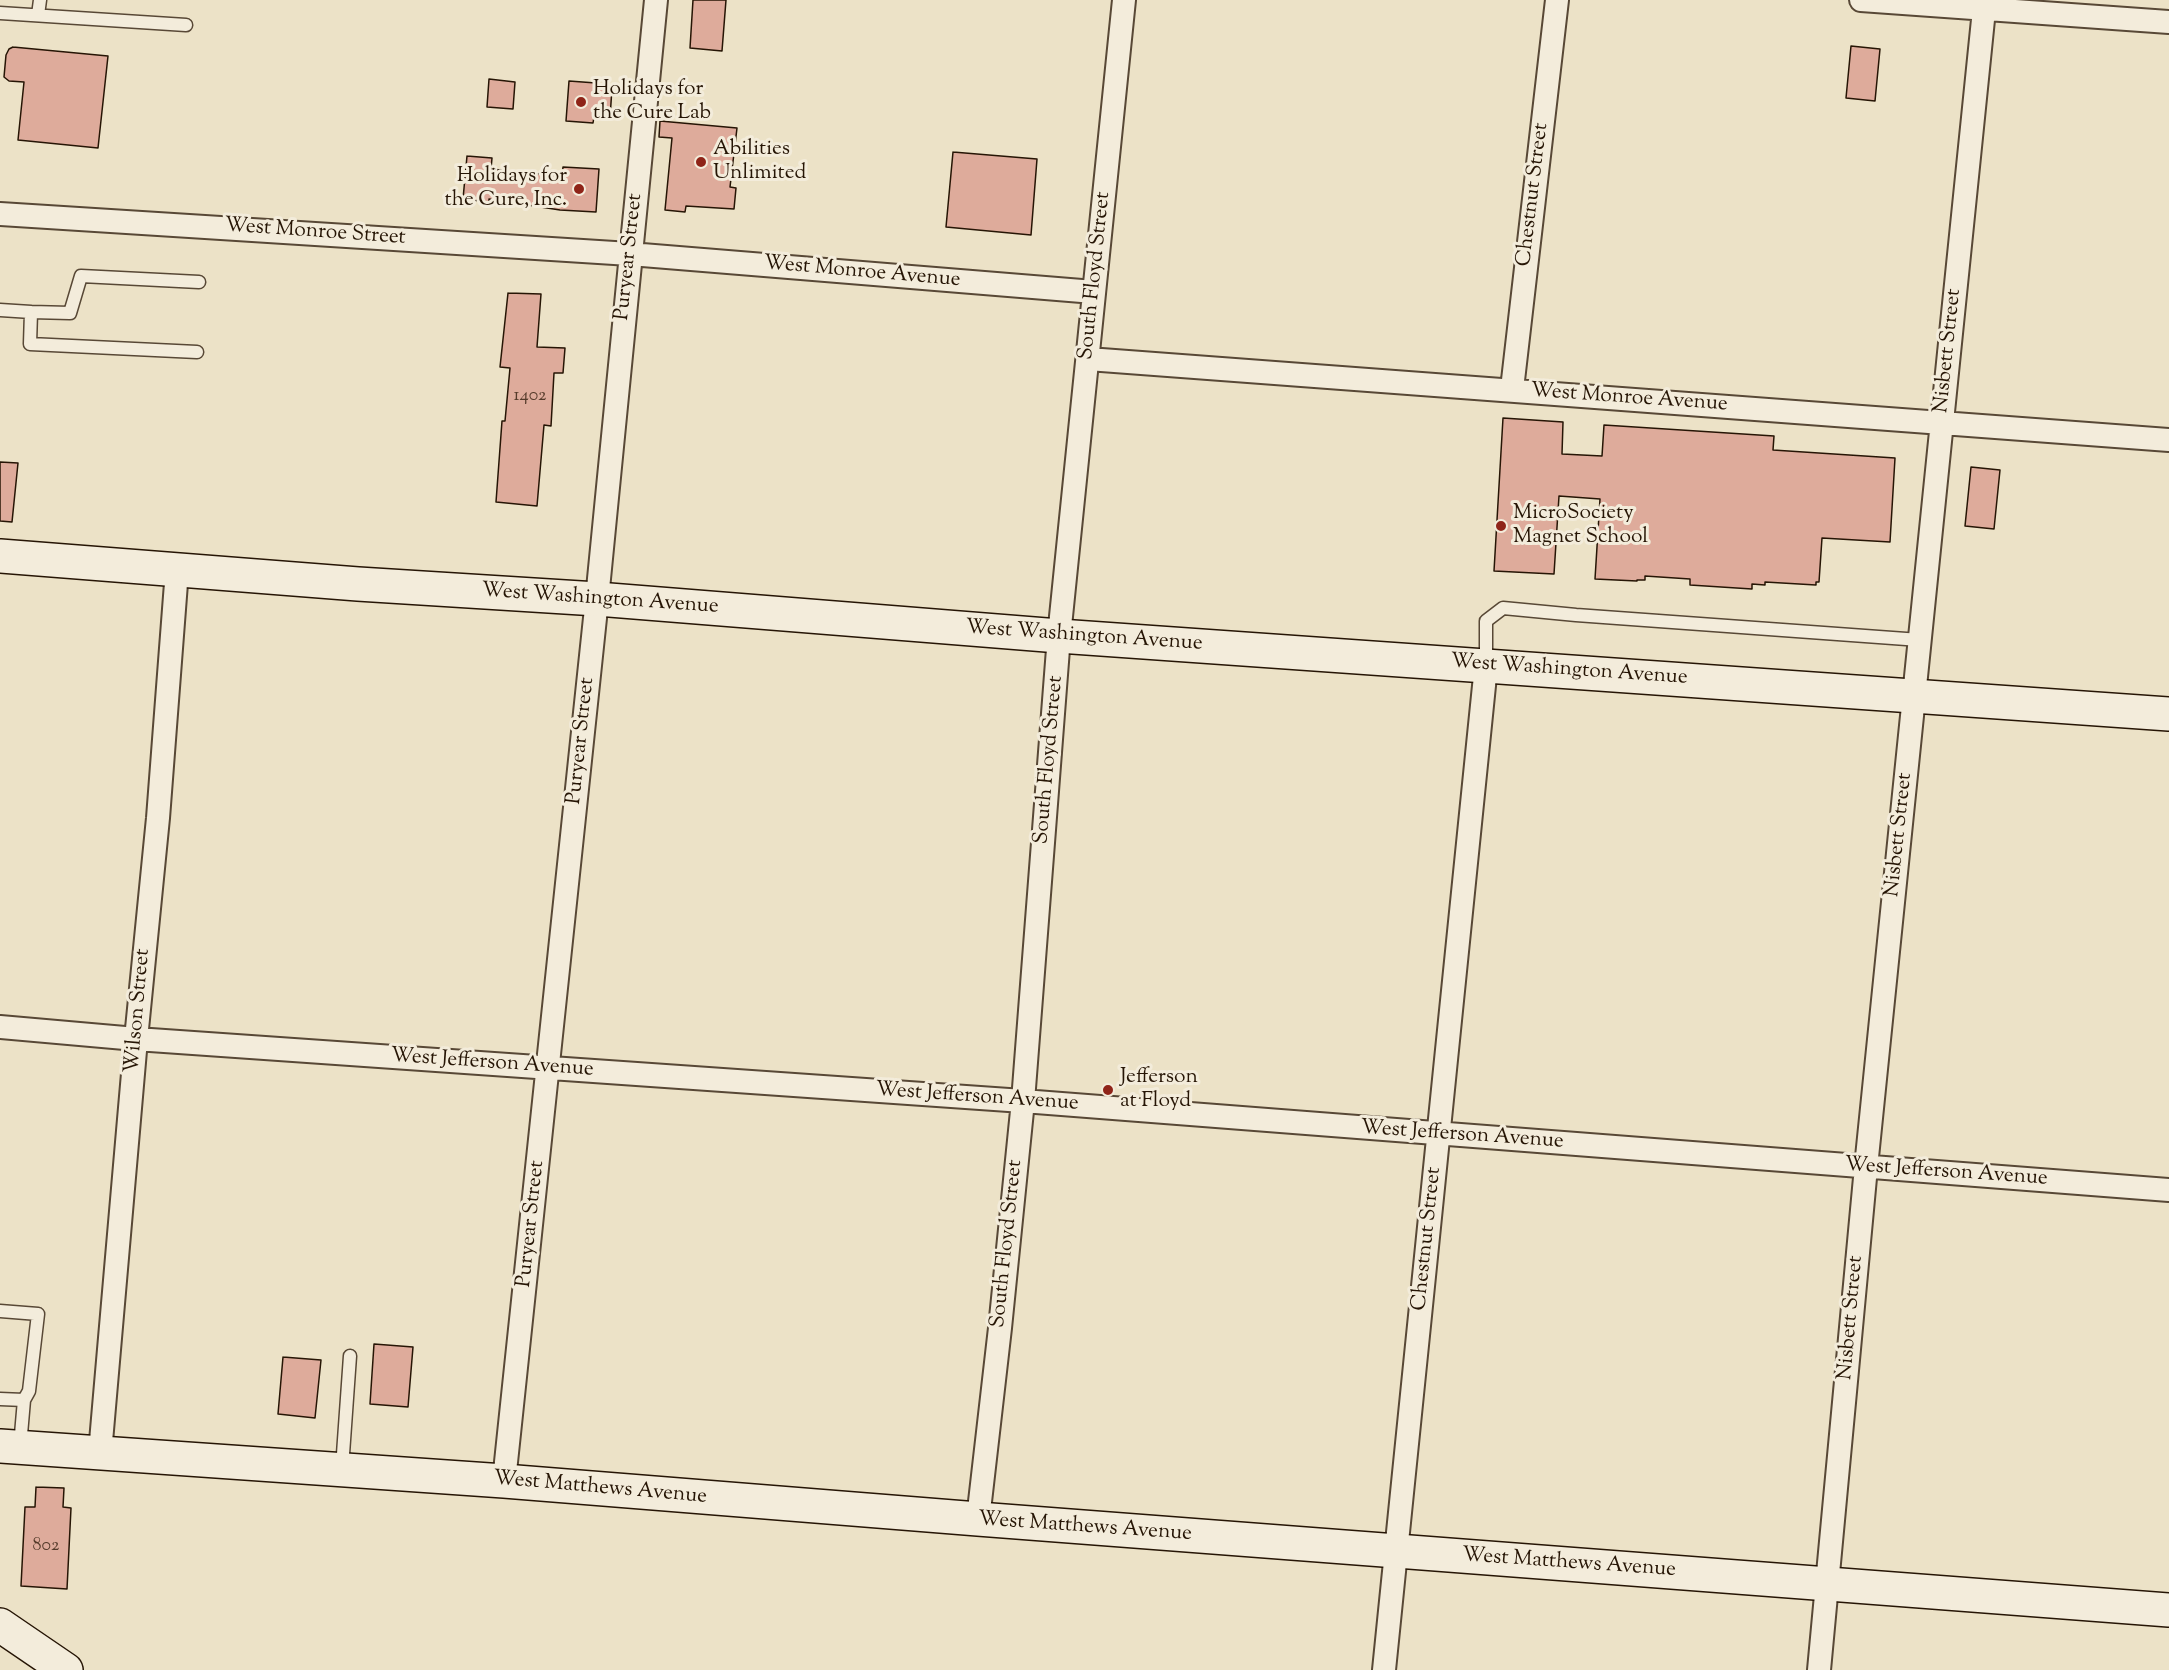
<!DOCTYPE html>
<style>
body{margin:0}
canvas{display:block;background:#ece2c7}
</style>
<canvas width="2169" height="1670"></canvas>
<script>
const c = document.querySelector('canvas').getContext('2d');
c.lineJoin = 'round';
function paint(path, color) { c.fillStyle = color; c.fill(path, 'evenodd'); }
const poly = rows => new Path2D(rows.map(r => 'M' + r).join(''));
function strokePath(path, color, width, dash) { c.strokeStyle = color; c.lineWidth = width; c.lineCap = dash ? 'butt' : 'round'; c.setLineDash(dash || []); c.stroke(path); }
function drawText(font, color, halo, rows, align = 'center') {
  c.font = font + ' "Sorts Mill Goudy",serif'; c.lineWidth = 6; c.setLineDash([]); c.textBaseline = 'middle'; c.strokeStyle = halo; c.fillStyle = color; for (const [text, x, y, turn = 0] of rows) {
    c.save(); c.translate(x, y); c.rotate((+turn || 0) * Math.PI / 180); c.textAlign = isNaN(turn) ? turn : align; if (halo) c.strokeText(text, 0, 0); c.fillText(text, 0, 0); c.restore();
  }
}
const building = poly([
 [693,0,726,0,722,51,690,48,693,0],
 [1851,46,1880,49,1875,101,1846,98,1851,46],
 [13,47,108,56,98,148,18,140,24,82,9,81,4,77,6,55,9,49,13,47],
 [489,79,515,82,513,109,487,107,489,79],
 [569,81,596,83,596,87,612,88,610,118,594,117,593,123,566,121,569,81],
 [660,121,737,128,730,187,736,188,734,209,686,206,685,212,665,210,672,138,659,137,660,121],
 [953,152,1037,159,1031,235,946,227,953,152],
 [467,156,492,158,491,169,562,176,563,167,599,169,596,212,560,210,489,199,489,202,463,199,467,156],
 [508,293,541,294,537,347,565,348,563,373,554,373,551,426,544,425,537,506,496,502,502,421,505,421,510,368,500,367,508,293],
 [1503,418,1563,422,1562,454,1602,456,1604,425,1774,436,1773,450,1895,458,1890,542,1822,538,1819,582,1816,582,1816,585,1765,582,1765,585,1752,584,1752,589,1690,585,1690,579,1645,576,1645,580,1637,580,1637,581,1595,579,1600,499,1559,496,1554,574,1494,571,1503,418],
 [0,462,18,463,12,522,0,521,0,462],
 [1971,467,2000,470,1994,529,1965,526,1971,467],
 [374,1344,413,1347,408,1407,370,1404,374,1344],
 [283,1357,321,1360,315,1418,278,1414,283,1357],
 [36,1487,64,1488,63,1507,71,1508,67,1589,21,1586,25,1507,35,1507,36,1487]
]);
const lane = poly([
 [0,13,186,25],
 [38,15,40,0],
 [0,310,31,312,30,344,197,352],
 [31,312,70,313,81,276,199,282],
 [1486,666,1486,621,1503,608,1576,615,1920,640],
 [0,1311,38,1314,29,1391,24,1400,20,1446],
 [0,1399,24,1400],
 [342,1468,350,1356]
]);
const street = poly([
 [1861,0,2169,22],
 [0,214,630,254,1094,292],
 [1088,359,2169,440],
 [1512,389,1557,0],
 [0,1027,136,1039,1023,1101,2169,1190],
 [100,1453,136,1039,158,818,177,570],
 [504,1481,597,599,656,0],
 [978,1519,1000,1328,1023,1101,1059,636,1124,0],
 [1384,1670,1486,666],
 [1819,1670,1866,1167,1985,0]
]);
const secondary = poly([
 [0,556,358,584,597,599,1059,636,2169,714],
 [0,1446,504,1481,978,1519,2169,1610],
 [0,1625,66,1670]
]);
const markers = [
 [581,102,6,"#8f2418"],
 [701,162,6,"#8f2418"],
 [579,189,6,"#8f2418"],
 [1501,526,6,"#8f2418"],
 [1108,1090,6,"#8f2418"]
];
const numberNames = [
 ["1402",530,397],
 ["802",46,1547]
];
const poiNames = [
 ["Holidays for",593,90],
 ["the Cure Lab",593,114],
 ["Abilities",713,150],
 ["Unlimited",713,174],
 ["Holidays for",567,177,"right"],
 ["the Cure, Inc.",567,201,"right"],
 ["MicroSociety",1513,514],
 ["Magnet School",1513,538],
 ["Jefferson",1120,1078],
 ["at Floyd",1120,1102]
];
const streetNames = [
 ["Chestnut Street",1534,195,-83],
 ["West Monroe Street",315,233,4],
 ["Puryear Street",630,257,-84],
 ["West Monroe Avenue",862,273,5],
 ["South Floyd Street",1096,276,-84],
 ["Nisbett Street",1949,351,-84],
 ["West Monroe Avenue",1629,399,4],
 ["West Washington Avenue",600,600,4],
 ["West Washington Avenue",1084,637,4],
 ["West Washington Avenue",1569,671,4],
 ["Puryear Street",582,741,-84],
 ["South Floyd Street",1050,760,-85],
 ["Nisbett Street",1900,835,-84],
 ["Wilson Street",139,1011,-85],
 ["West Jefferson Avenue",492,1064,4],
 ["West Jefferson Avenue",977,1098,4],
 ["West Jefferson Avenue",1462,1136,4],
 ["West Jefferson Avenue",1946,1173,4],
 ["Puryear Street",532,1224,-84],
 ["Chestnut Street",1428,1239,-84],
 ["South Floyd Street",1008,1244,-84],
 ["Nisbett Street",1852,1318,-85],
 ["West Matthews Avenue",600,1489,5],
 ["West Matthews Avenue",1085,1528,4],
 ["West Matthews Avenue",1569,1564,4]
];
paint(building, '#deab9b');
strokePath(building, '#261505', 1.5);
strokePath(lane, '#584836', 15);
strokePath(street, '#584836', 26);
strokePath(secondary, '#261505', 36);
strokePath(lane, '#f3ecdb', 12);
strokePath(street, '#f3ecdb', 22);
strokePath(secondary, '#f3ecdb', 33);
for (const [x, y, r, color] of markers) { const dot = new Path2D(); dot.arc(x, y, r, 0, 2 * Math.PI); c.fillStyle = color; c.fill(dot); strokePath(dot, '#f3ecdb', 2); }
drawText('18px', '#543a2a', null, numberNames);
drawText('21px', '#261505', '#f3ecdb', poiNames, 'left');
drawText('21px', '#261505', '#f3ecdb', streetNames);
</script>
